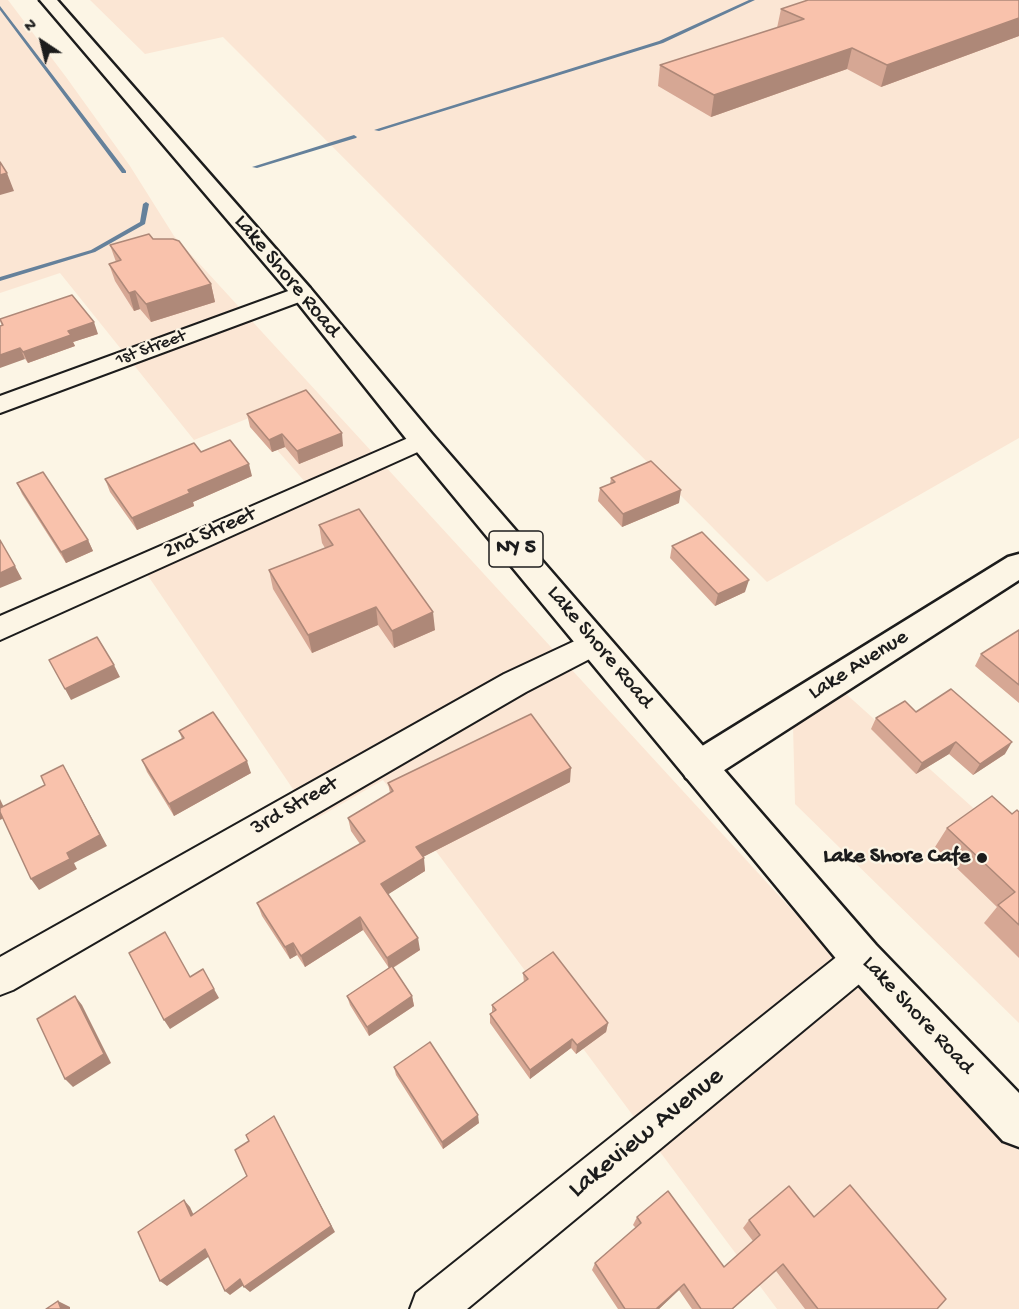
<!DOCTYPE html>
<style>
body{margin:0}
#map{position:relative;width:1019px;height:1309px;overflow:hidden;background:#fcf5e5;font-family:"Gochi Hand",sans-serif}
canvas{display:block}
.north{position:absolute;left:12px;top:12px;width:60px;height:60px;-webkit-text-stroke:4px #fcf5e5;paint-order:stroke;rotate:325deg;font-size:16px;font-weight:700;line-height:24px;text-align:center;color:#1c1c1c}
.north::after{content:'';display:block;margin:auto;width:21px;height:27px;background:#1c1c1c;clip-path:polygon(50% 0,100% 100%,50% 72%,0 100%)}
</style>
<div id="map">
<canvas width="1019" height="1309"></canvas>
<div class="north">N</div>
</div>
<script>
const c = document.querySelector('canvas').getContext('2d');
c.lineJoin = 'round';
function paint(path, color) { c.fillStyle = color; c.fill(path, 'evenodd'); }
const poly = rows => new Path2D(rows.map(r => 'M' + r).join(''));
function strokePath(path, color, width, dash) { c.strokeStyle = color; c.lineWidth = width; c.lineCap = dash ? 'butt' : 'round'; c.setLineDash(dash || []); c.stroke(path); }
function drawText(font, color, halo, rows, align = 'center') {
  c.font = font + ' "Gochi Hand",sans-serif'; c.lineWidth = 4.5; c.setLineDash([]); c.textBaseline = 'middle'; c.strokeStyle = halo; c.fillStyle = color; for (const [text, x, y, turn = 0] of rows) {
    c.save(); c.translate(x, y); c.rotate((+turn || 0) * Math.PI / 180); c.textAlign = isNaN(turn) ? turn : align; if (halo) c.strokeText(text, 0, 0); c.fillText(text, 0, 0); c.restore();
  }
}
const built = poly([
 [0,0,8,0,66,77,130,166,174,236,837,959,1019,1151,1019,1309,777,1309,383,780,314,820,142,567,313,491,249,418,194,440,60,273,0,293],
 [90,0,1019,0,1019,438,767,582,223,37,145,54],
 [845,693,1019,849,1019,1023,795,804,793,725]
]);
const stream = poly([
 [749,0,755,0,663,43,379,131,374,130,659,41,749,0],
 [0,6,126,171,126,173,122,173,0,10,0,6],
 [354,135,357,137,356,138,257,168,252,167,354,135],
 [146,202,149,204,145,224,95,252,0,281,0,277,91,250,140,222,143,204,146,202]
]);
const street = poly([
 [302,286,310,288,313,293,310,298,0,413,0,396,302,286],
 [422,432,431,434,435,440,431,446,0,640,0,616,422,432],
 [594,632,605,635,609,643,605,651,526,692,13,990,0,995,0,957,504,674,594,632],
 [862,941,875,947,880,959,875,971,467,1309,410,1309,416,1293,849,947,862,941]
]);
const secondary = poly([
 [1019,554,1019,580,712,778,699,782,686,778,681,767,686,756,1008,557,1019,554]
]);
const highway = poly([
 [40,0,57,0,310,288,432,434,876,945,1019,1093,1019,1147,1003,1141,848,973,412,446,294,298,40,0]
]);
const wall = poly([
 [1019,0,1019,36,881,87,847,69,711,117,658,86,660,65,777,28,781,9],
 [153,239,211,284,215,302,151,322,140,309,134,311,115,281,109,264,116,262,110,245],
 [0,321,98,334,73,342,75,346,28,363,2,326],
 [247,414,343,446,299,464,285,447,272,452,250,427],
 [201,452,252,476,193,502,194,506,137,530,110,492,105,479],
 [611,478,679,503,622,527,598,501,600,488,610,484],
 [17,483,88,540,93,551,66,563,22,494],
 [319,525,435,630,394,648,378,625,312,653,273,589,269,570,325,548,322,543],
 [672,546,745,592,715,606,670,558],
 [1019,630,1019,703,975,666,981,654],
 [916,712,1005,754,973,775,949,754,916,774,871,729,876,718],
 [179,731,251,773,174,816,147,772,142,760,182,739],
 [570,782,423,857,425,871,388,894,420,950,393,968,412,996,414,1006,369,1036,350,1005,347,996,389,968,363,930,305,967,297,955,290,959,262,916,257,903,360,844,351,831,348,818,390,793,388,783],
 [1019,812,1019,958,984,923,997,907,935,847,947,828],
 [523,973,608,1023,606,1032,576,1054,571,1048,530,1079,490,1023,490,1014,492,1013,492,1005,524,983],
 [394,1067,479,1123,443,1149,396,1075],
 [637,1217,724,1267,753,1241,743,1228,749,1220,814,1217,937,1309,805,1309,776,1271,733,1309,692,1309,679,1290,659,1309,618,1309,592,1270,595,1263,636,1228,633,1225]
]);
const shadedWall = poly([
 [1019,18,1019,36,881,87,887,65],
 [852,48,847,69,711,117,714,95],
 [7,173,14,191,0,195,0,175],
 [211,284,215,302,151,322,146,304],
 [135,291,140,309,134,311,129,293],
 [94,322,98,334,73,342,75,346,28,363,23,352,68,331],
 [20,348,25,359,0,368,0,355],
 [342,433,343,446,299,464,297,451],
 [282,434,285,447,272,452,269,440],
 [249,464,252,476,193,502,194,506,137,530,132,518,188,490],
 [681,490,679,503,622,527,623,514],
 [88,540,93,551,66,563,61,552],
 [15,566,22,579,0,588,0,573],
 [749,580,745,592,715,606,718,594],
 [376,607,378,625,312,653,308,635],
 [433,612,435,630,394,648,392,631],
 [114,665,120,677,71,700,65,689],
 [956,742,949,754,916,774,922,763],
 [1012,742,1005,754,973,775,980,764],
 [247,761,251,773,174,816,169,804],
 [63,765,107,846,74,863,77,869,39,890,31,879,67,853],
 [571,768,570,782,417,860,416,847],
 [0,799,8,816,0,820],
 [424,858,425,871,384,897,381,884],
 [360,917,363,930,305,967,301,956],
 [418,938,420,950,389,970,387,958],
 [293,943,297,955,290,959,285,947],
 [214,989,219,998,170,1029,164,1020],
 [75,996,82,1005,111,1063,73,1087,65,1079],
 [412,996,414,1006,369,1036,367,1027],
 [608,1023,606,1032,576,1054,577,1045],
 [572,1039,571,1048,530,1079,530,1070],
 [478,1115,479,1123,443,1149,442,1142],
 [278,1124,335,1232,250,1292,244,1287],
 [184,1200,190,1207,197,1222,191,1216],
 [205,1249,211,1255,167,1286,160,1281],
 [240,1279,245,1284,230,1295,225,1291],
 [684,1284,679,1290,659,1309,656,1309],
 [58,1301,70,1307,70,1309,61,1309]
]);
const building = poly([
 [808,0,1019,0,1019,18,887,65,852,48,714,95,660,65,804,19,781,9,808,0],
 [0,162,7,173,0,175,0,162],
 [149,234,153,239,173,239,179,241,211,284,146,304,135,291,129,293,109,264,121,260,110,245,149,234],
 [72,295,94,322,68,331,71,335,23,352,20,348,0,355,0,326,3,325,0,319,72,295],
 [306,390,342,433,297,451,282,434,269,440,247,414,306,390],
 [230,440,249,464,188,490,190,493,132,518,105,479,194,443,201,452,230,440],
 [651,461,681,490,623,514,600,488,615,482,611,478,651,461],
 [43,472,88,540,61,552,17,483,43,472],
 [359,509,433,612,392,631,376,607,308,635,269,570,333,545,319,525,359,509],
 [702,532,749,580,718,594,672,546,702,532],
 [0,540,15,566,0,573,0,540],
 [1019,630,1019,685,981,654,1019,630],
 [97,637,114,665,65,689,49,660,97,637],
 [951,689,1012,742,980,764,956,742,922,763,876,718,905,701,916,712,951,689],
 [213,712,247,761,169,804,142,760,184,738,179,731,213,712],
 [531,714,571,768,416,847,424,858,381,884,418,938,387,958,360,917,301,956,293,943,285,947,257,903,365,841,348,818,393,791,388,783,531,714],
 [63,765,100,835,67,853,70,859,31,879,0,812,0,808,45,785,41,776,63,765],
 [992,796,1012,814,1017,810,1019,812,1019,925,998,905,1015,892,947,828,992,796],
 [165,932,190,977,203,969,214,989,164,1020,129,953,165,932],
 [553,952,608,1023,577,1045,572,1039,530,1070,490,1014,496,1010,492,1005,528,979,523,973,553,952],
 [392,966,412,996,367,1027,347,996,392,966],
 [75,996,104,1054,65,1079,37,1019,75,996],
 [430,1042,478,1115,442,1142,394,1067,430,1042],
 [274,1116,331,1226,244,1287,240,1279,225,1291,205,1249,160,1281,138,1232,184,1200,191,1216,247,1176,235,1150,249,1141,246,1135,274,1116],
 [850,1185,946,1299,937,1309,818,1309,783,1264,732,1309,701,1309,684,1284,656,1309,625,1309,595,1263,641,1223,637,1217,668,1191,724,1267,760,1235,749,1220,789,1186,814,1217,850,1185],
 [58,1301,61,1309,46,1309,58,1301]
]);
const markers = [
 [982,858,6,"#1c1c1c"]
];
const farStreetnames = [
 ["1st Street",151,349,-20]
];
const shields = [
 [516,549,54]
];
const shieldNames = [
 ["NY 5",516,549]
];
const streetNames = [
 ["Lake Shore Road",286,277,50],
 ["2nd Street",210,534,-24],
 ["Lake Shore Road",599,648,50],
 ["Lake Avenue",859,666,-32],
 ["3rd Street",295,807,-30],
 ["Lake Shore Road",917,1016,47]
];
const poiNames = [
 ["Lake Shore Cafe",970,858]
];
const nearStreetnames = [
 ["Lakeview Avenue",647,1134,-39]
];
paint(built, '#fbe6d4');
paint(stream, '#65819b');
strokePath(street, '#1c1c1c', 4);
strokePath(secondary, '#1c1c1c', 5);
strokePath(highway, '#1c1c1c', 5);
paint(street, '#fcf5e5');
paint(secondary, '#fcf5e5');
paint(highway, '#fcf5e5');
paint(wall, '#d6a794');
paint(shadedWall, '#ae8878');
paint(building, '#f9c2ac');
strokePath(building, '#ae8878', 1.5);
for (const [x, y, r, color] of markers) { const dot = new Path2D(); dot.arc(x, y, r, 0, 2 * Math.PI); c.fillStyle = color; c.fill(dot); strokePath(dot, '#fcf5e5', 2); }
drawText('18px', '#1c1c1c', '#fcf5e5', farStreetnames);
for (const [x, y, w] of shields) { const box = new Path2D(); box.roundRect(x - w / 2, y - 18, w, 36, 4.5); c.fillStyle = '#fcf5e5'; c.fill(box); strokePath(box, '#1c1c1c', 1.5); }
drawText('bold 21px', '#1c1c1c', null, shieldNames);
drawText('22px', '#1c1c1c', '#fcf5e5', streetNames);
drawText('bold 22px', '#1c1c1c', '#fcf5e5', poiNames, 'right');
drawText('27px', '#1c1c1c', '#fcf5e5', nearStreetnames);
</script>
